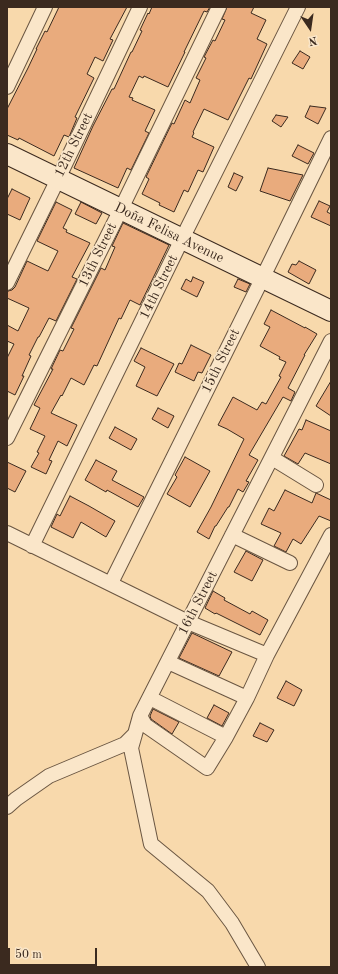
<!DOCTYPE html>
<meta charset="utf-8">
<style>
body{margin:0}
#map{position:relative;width:338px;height:974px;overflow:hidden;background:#f8d9ac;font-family:"Old Standard TT",serif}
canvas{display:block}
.frame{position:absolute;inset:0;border:8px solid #3b2a1f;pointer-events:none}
.north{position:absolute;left:290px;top:8px;width:40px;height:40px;-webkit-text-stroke:3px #fae6c9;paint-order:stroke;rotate:167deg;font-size:11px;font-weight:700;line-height:16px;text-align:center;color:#3b2a1f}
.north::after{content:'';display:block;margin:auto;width:14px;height:18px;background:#3b2a1f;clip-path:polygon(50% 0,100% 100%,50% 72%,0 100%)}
.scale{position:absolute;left:8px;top:948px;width:89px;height:18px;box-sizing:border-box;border:2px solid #3b2a1f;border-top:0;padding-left:5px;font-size:12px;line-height:14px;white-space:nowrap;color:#3b2a1f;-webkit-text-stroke:3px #fae6c9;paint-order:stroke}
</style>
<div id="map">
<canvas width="338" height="974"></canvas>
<div class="frame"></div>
<div class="north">N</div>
<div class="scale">50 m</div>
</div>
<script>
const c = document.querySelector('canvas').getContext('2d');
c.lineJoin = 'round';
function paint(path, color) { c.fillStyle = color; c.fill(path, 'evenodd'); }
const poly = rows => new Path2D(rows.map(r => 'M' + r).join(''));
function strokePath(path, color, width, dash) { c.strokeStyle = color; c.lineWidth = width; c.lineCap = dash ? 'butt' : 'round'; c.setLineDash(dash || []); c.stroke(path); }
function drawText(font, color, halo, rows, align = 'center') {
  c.font = font + ' "Old Standard TT",serif'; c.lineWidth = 3.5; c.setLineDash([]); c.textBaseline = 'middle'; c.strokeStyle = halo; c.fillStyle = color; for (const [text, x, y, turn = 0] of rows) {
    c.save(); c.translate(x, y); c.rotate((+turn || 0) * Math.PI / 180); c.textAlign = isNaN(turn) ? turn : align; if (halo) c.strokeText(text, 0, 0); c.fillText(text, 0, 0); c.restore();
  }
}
const building = poly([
 [59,7,127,7,110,39,113,40,103,61,95,57,87,74,94,78,75,117,77,118,69,137,64,135,54,156,19,138,18,140,7,135,7,109,28,68,37,49,36,49,45,31,47,32,59,7],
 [152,7,210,7,207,12,204,11,184,52,185,52,168,87,144,76,143,78,139,76,129,97,133,98,132,100,155,110,145,131,149,133,131,170,127,168,118,188,74,168,93,126,112,89,114,89,131,52,132,52,142,31,140,30,148,13,149,14,152,7],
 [227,7,254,7,251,13,266,20,257,39,267,44,251,79,249,78,228,120,204,109,193,132,194,133,192,137,214,147,203,172,198,170,188,192,184,190,174,212,159,205,160,203,142,194,149,179,146,177,172,123,174,124,185,100,190,103,200,80,196,78,206,58,204,57,213,40,215,41,225,20,222,19,227,7],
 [300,51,310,57,303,69,292,63,300,51],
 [310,106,326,108,318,124,305,117,310,106],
 [276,115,288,117,281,127,272,121,276,115],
 [298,145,314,153,308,164,292,156,298,145],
 [268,168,303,175,290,201,260,191,268,168],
 [234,173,243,177,236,191,228,187,234,173],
 [12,189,30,198,20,220,7,214,7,199,12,189],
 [319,201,330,206,327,212,331,214,331,226,311,217,319,201],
 [56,202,72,210,63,228,67,230,66,232,90,243,72,277,77,279,56,321,49,318,39,337,38,337,29,355,31,356,22,376,24,376,15,395,7,391,7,358,14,344,7,341,7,325,18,331,29,308,7,298,7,293,8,291,12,290,15,287,27,261,48,271,58,251,37,241,56,202],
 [81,202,102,213,96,224,75,214,81,202],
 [123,223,169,245,140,305,130,300,121,319,119,318,97,366,94,365,84,385,71,378,62,396,61,395,51,413,77,425,67,446,58,441,49,460,52,461,46,474,31,467,39,453,37,452,45,436,30,429,40,408,34,405,53,369,51,369,60,350,63,351,74,329,71,328,101,268,105,270,115,247,112,246,123,223],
 [299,261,316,270,309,284,288,272,292,264,296,265,299,261],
 [193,277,204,282,197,297,181,289,186,279,191,282,193,277],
 [238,279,250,284,246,292,234,287,238,279],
 [271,310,305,328,305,327,317,334,304,355,305,355,288,388,295,392,291,401,283,397,249,455,258,460,246,481,249,482,243,492,238,489,229,507,228,507,216,526,215,526,209,539,197,532,211,507,244,439,227,429,218,425,233,397,257,410,262,402,266,404,281,377,279,376,286,362,279,359,280,357,260,346,270,327,264,324,271,310],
 [191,345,211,355,202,373,198,372,194,381,175,372,179,363,182,364,191,345],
 [141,348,174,364,157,396,136,386,145,367,134,361,141,348],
 [331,381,331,416,316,406,331,381],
 [158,408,174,416,168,428,152,419,158,408],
 [306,420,331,431,331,464,305,453,298,464,284,456,299,429,302,430,306,420],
 [115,427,137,439,131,450,109,438,115,427],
 [185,457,210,471,190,507,167,494,177,477,175,475,185,457],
 [96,460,117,471,112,480,144,497,138,507,107,490,106,492,85,480,96,460],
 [7,462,26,471,15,492,7,488,7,462],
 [285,490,312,503,316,493,331,500,331,521,319,516,301,544,293,539,286,552,274,546,281,533,261,524,269,508,274,511,285,490],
 [70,496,89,506,115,521,106,537,81,522,73,538,51,527,57,514,60,516,70,496],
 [246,551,263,560,252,581,234,572,246,551],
 [213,591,225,598,224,600,250,614,252,611,268,620,260,635,216,613,215,614,205,608,213,591],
 [192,633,232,652,219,676,179,658,192,633],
 [286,681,302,690,294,706,277,698,286,681],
 [214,705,229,713,222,726,207,718,214,705],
 [153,709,179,722,172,734,151,719,150,716,153,709],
 [260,723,274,730,267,742,253,736,260,723]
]);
const street = poly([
 [7,87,45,7],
 [7,283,58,179,140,7],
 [7,438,121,209,219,7],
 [272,458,316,485],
 [7,533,188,622,267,655],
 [232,535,290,563],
 [32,546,182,239,298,7],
 [111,583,262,279,331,138],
 [168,662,247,698],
 [150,698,226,737],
 [140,716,145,725,207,768,226,737,247,698,267,655,331,535],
 [135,734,131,748,151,844,208,891,232,923,258,967],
 [7,807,16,799,49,776,125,744,135,734,140,716,331,341]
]);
const secondary = poly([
 [7,154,331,311]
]);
const streetNames = [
 ["12th Street",74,145,-64],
 ["Doña Felisa Avenue",169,233,26],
 ["13th Street",98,255,-64],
 ["14th Street",159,287,-64],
 ["15th Street",221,361,-64],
 ["16th Street",198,603,-63]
];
paint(building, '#e9ab7d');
strokePath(building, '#3b2a1f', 1);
strokePath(street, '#6a5642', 16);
strokePath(secondary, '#3b2a1f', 22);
strokePath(street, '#fae6c9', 14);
strokePath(secondary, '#fae6c9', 20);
drawText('14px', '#3b2a1f', '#fae6c9', streetNames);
</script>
